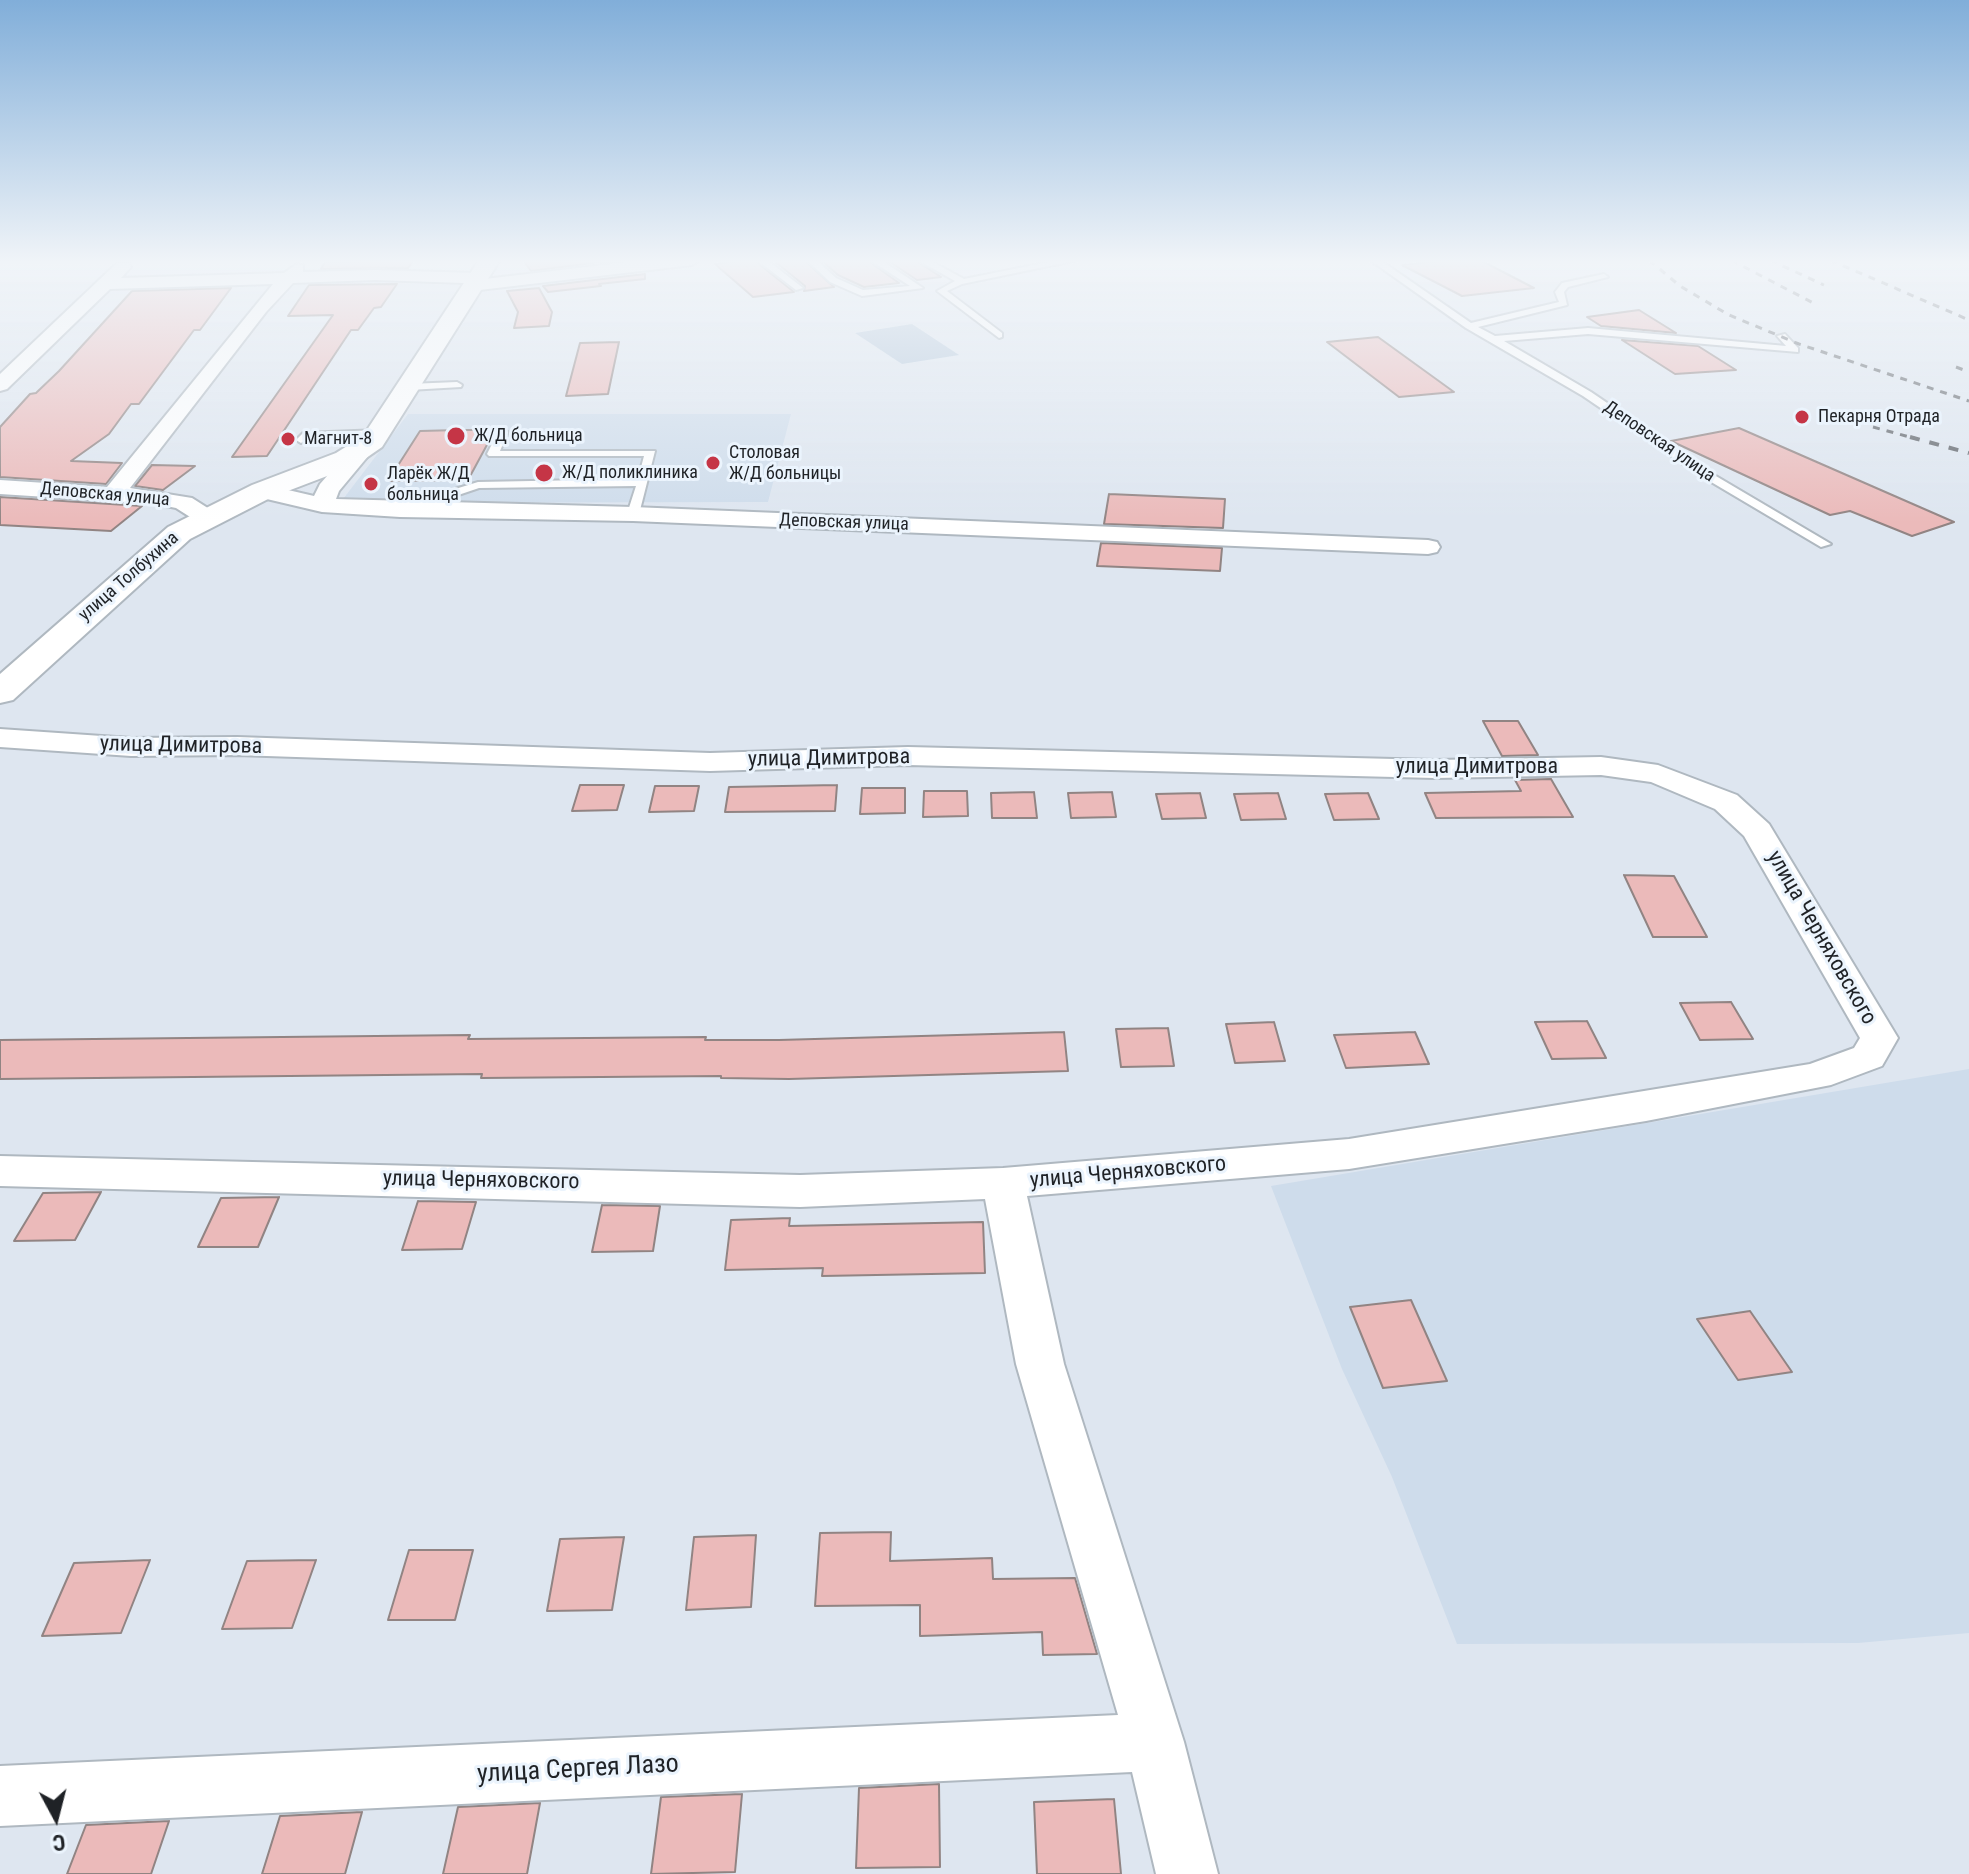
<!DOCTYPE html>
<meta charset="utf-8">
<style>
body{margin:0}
#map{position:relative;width:1969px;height:1874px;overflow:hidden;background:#dee6f0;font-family:"Roboto Condensed",sans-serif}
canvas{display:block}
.north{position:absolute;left:16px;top:1778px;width:80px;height:80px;-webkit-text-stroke:6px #ebf4fd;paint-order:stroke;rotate:173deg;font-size:22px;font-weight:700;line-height:32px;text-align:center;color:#1f2226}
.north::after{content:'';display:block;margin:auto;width:28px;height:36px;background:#1f2226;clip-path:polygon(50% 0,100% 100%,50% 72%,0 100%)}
</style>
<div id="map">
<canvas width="1969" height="1874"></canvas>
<div class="north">С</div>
</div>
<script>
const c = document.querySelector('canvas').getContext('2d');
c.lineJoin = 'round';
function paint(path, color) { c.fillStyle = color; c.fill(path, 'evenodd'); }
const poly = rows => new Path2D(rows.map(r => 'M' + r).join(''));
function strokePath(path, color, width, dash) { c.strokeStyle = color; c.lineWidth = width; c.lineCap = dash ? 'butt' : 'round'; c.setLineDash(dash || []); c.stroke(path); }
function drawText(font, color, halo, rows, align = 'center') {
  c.font = font + ' "Roboto Condensed",sans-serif'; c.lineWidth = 6; c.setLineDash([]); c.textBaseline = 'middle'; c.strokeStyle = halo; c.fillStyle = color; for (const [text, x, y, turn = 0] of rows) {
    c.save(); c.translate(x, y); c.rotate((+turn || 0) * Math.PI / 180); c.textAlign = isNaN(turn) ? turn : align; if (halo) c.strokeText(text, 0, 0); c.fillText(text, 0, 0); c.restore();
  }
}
const built = poly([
 [408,414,791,414,768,502,340,503],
 [1969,1069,1969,1633,1858,1643,1457,1644,1392,1477,1342,1369,1271,1186]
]);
const green = poly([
 [912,324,959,355,902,364,855,333]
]);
const building = poly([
 [414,260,408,268,321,269,325,262,414,260],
 [523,260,615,260,531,271,523,260],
 [745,260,754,260,794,292,753,297,715,264,745,260],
 [773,260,804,260,834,287,804,291,805,286,773,260],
 [821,260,867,260,899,283,864,287,838,275,821,260],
 [887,260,915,260,941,277,917,280,887,260],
 [1448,260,1480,260,1534,288,1462,296,1402,265,1448,260],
 [645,274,645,279,599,284,601,286,548,292,543,286,645,274],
 [397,284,381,307,374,308,358,330,351,330,267,456,232,457,333,315,288,316,309,285,397,284],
 [231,288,200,330,194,330,139,404,131,404,109,434,71,461,122,463,106,484,0,477,0,427,30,394,36,393,59,371,132,291,231,288],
 [539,288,552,312,549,326,514,328,518,312,507,291,539,288],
 [1639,310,1676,333,1601,326,1587,317,1639,310],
 [1378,337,1454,392,1399,397,1327,342,1378,337],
 [1622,340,1698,346,1736,370,1675,374,1622,340],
 [619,342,608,394,566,396,580,343,619,342],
 [1739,428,1954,522,1912,536,1850,511,1830,515,1671,441,1739,428],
 [459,430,495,430,468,480,388,481,420,431,459,430],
 [152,465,195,466,163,490,135,486,152,465],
 [1109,494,1225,499,1223,528,1104,524,1109,494],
 [0,497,142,506,111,531,0,525,0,497],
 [1101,543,1222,548,1220,571,1097,566,1101,543],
 [1483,721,1518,721,1538,755,1502,756,1483,721],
 [1551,779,1573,817,1436,818,1425,793,1521,791,1515,780,1551,779],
 [580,785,624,785,617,810,572,811,580,785],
 [837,785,835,811,725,812,729,787,837,785],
 [655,786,699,786,694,811,649,812,655,786],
 [862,788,905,788,905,813,860,814,862,788],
 [924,791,967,791,968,816,923,817,924,791],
 [1034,792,1037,818,992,818,991,793,1034,792],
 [1112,792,1116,817,1071,818,1068,793,1112,792],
 [1200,793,1206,818,1162,819,1156,794,1200,793],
 [1278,793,1286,819,1241,820,1234,794,1278,793],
 [1368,793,1379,819,1334,820,1325,794,1368,793],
 [1624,875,1674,876,1707,937,1653,937,1624,875],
 [1731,1002,1753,1039,1700,1040,1680,1003,1731,1002],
 [1587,1021,1606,1058,1552,1059,1535,1022,1587,1021],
 [1274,1022,1285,1061,1235,1063,1226,1024,1274,1022],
 [1168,1028,1174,1066,1121,1067,1116,1029,1168,1028],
 [1064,1032,1068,1071,789,1079,721,1078,721,1076,481,1078,482,1074,0,1079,0,1040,470,1035,468,1039,706,1037,705,1040,779,1040,1064,1032],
 [1415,1032,1429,1064,1346,1068,1334,1035,1415,1032],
 [101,1192,75,1240,14,1241,43,1193,101,1192],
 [279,1197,258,1247,198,1247,221,1198,279,1197],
 [418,1201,476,1202,462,1249,402,1250,418,1201],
 [602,1205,660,1206,653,1251,592,1252,602,1205],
 [790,1218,789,1226,983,1222,985,1273,822,1276,823,1268,725,1270,731,1220,790,1218],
 [1411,1300,1447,1381,1383,1388,1350,1307,1411,1300],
 [1750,1311,1792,1372,1738,1380,1697,1319,1750,1311],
 [891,1532,890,1561,992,1558,993,1579,1075,1578,1097,1654,1043,1655,1042,1632,920,1636,920,1605,815,1606,820,1533,891,1532],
 [756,1535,751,1607,686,1610,694,1537,756,1535],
 [624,1537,612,1610,547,1611,560,1539,624,1537],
 [409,1550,473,1550,455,1620,388,1620,409,1550],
 [150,1560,121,1633,42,1636,74,1563,150,1560],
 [316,1560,292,1628,222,1629,247,1561,316,1560],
 [939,1784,940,1867,856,1868,859,1788,939,1784],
 [742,1794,735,1872,651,1874,661,1797,742,1794],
 [1114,1799,1121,1874,1037,1874,1034,1802,1114,1799],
 [540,1803,527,1874,443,1874,458,1807,540,1803],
 [362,1812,345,1874,262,1874,280,1816,362,1812],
 [169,1821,151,1874,67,1874,86,1825,169,1821]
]);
const lane = poly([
 [757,260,767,260,803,288,796,290,757,260],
 [807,260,816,260,836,278,863,290,910,286,870,260,881,260,923,288,862,296,830,282,807,260],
 [918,260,929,260,964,279,1059,260,1078,260,962,284,947,291,1002,333,1002,337,999,338,937,291,955,281,918,260],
 [1370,260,1380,260,1471,323,1559,302,1555,292,1562,283,1604,274,1608,277,1568,287,1564,292,1567,305,1478,327,1495,336,1588,328,1786,346,1777,336,1785,334,1798,348,1798,352,1588,334,1504,341,1591,392,1704,469,1831,544,1821,547,1696,473,1583,396,1466,328,1370,260],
 [457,382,462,385,461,387,409,390,404,387,409,384,457,382],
 [503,429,508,432,500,451,655,451,639,514,633,518,627,514,636,486,479,488,411,511,403,511,403,505,478,482,638,479,644,456,489,456,487,454,498,432,503,429],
 [380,430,385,433,384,435,307,439,301,443,296,440,303,433,380,430]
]);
const street = poly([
 [645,260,700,260,692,265,471,291,465,290,464,283,375,280,293,283,266,312,130,488,192,498,214,512,218,517,214,522,198,522,176,508,156,504,0,494,0,480,107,487,273,284,110,289,7,389,0,391,0,374,117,263,129,263,131,267,121,278,284,273,297,264,303,265,303,272,375,270,477,273,483,274,485,279,645,260],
 [363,442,374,449,339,491,336,499,633,507,1428,540,1437,542,1440,547,1437,552,1428,554,633,521,400,517,322,512,254,496,250,491,254,486,262,484,314,496,320,484,355,444,363,442],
 [0,729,131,738,237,737,710,753,908,747,1435,760,1601,757,1658,765,1737,795,1769,824,1898,1038,1882,1066,1831,1085,1646,1121,1349,1169,1027,1196,1064,1364,1184,1742,1218,1874,1156,1874,1132,1772,0,1826,0,1766,1118,1715,1016,1364,985,1199,800,1207,0,1186,0,1156,800,1175,1003,1168,1349,1139,1810,1064,1854,1048,1860,1038,1744,836,1715,809,1651,782,1601,775,1435,778,908,765,710,771,237,755,131,756,0,747,0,729]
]);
const secondary = poly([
 [479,260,500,260,382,447,356,465,272,497,190,539,13,700,0,703,0,674,168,527,252,485,336,453,363,436,479,260]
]);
const railFar1 = poly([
 [1649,260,1680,286,1729,315,1799,344,1969,401],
 [1731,260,1817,305],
 [1770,260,1824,285],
 [1830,260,1969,320],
 [1956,367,1969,372],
 [1873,427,1917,439]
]);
const rail = poly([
 [1910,437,1969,453]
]);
const markers = [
 [1802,417,8,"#c53546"],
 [456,436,10,"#c53546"],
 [288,439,8,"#c53546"],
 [713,463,8,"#c53546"],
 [544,473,10,"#c53546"],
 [371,484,8,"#c53546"]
];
const farPoinames = [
 ["Пекарня Отрада",1818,417],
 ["Ж/Д больница",474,436],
 ["Магнит-8",304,439],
 ["Столовая",729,453],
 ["Ж/Д больницы",729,474],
 ["Ж/Д поликлиника",562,473],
 ["Ларёк Ж/Д",387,474],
 ["больница",387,495]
];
const farStreetnames = [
 ["Деповская улица",1659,442,34],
 ["Деповская улица",105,495,5],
 ["Деповская улица",844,523,2],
 ["улица Толбухина",129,577,-41]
];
const streetNames = [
 ["улица Димитрова",181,746,1],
 ["улица Димитрова",829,759,-1],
 ["улица Димитрова",1477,767],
 ["улица Черняховского",1821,938,60],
 ["улица Черняховского",1128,1173,-5],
 ["улица Черняховского",481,1181,1]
];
const nearStreetnames = [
 ["улица Сергея Лазо",578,1770,-3]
];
paint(built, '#cedceb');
paint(green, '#b4c7db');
paint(building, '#ebbaba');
strokePath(building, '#918483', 2);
strokePath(lane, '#afb8c0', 4);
strokePath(street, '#afb8c0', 4);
strokePath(secondary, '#afb8c0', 4);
paint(lane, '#fff');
paint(street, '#fff');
paint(secondary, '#fff');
strokePath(railFar1, '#5f646a', 3, [7, 7]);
strokePath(rail, '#5f646a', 4, [10, 10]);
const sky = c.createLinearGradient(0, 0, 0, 523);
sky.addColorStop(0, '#81aed9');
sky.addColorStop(0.5, '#f0f4f8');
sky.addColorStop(1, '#f0f4f800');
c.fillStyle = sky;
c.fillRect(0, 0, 1969, 523);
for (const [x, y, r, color] of markers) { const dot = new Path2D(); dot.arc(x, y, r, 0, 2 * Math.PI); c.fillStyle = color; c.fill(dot); strokePath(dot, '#ebf4fd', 3); }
drawText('18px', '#1f2226', '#ebf4fd', farPoinames, 'left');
drawText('18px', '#1f2226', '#ebf4fd', farStreetnames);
drawText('22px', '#1f2226', '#ebf4fd', streetNames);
drawText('26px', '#1f2226', '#ebf4fd', nearStreetnames);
</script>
